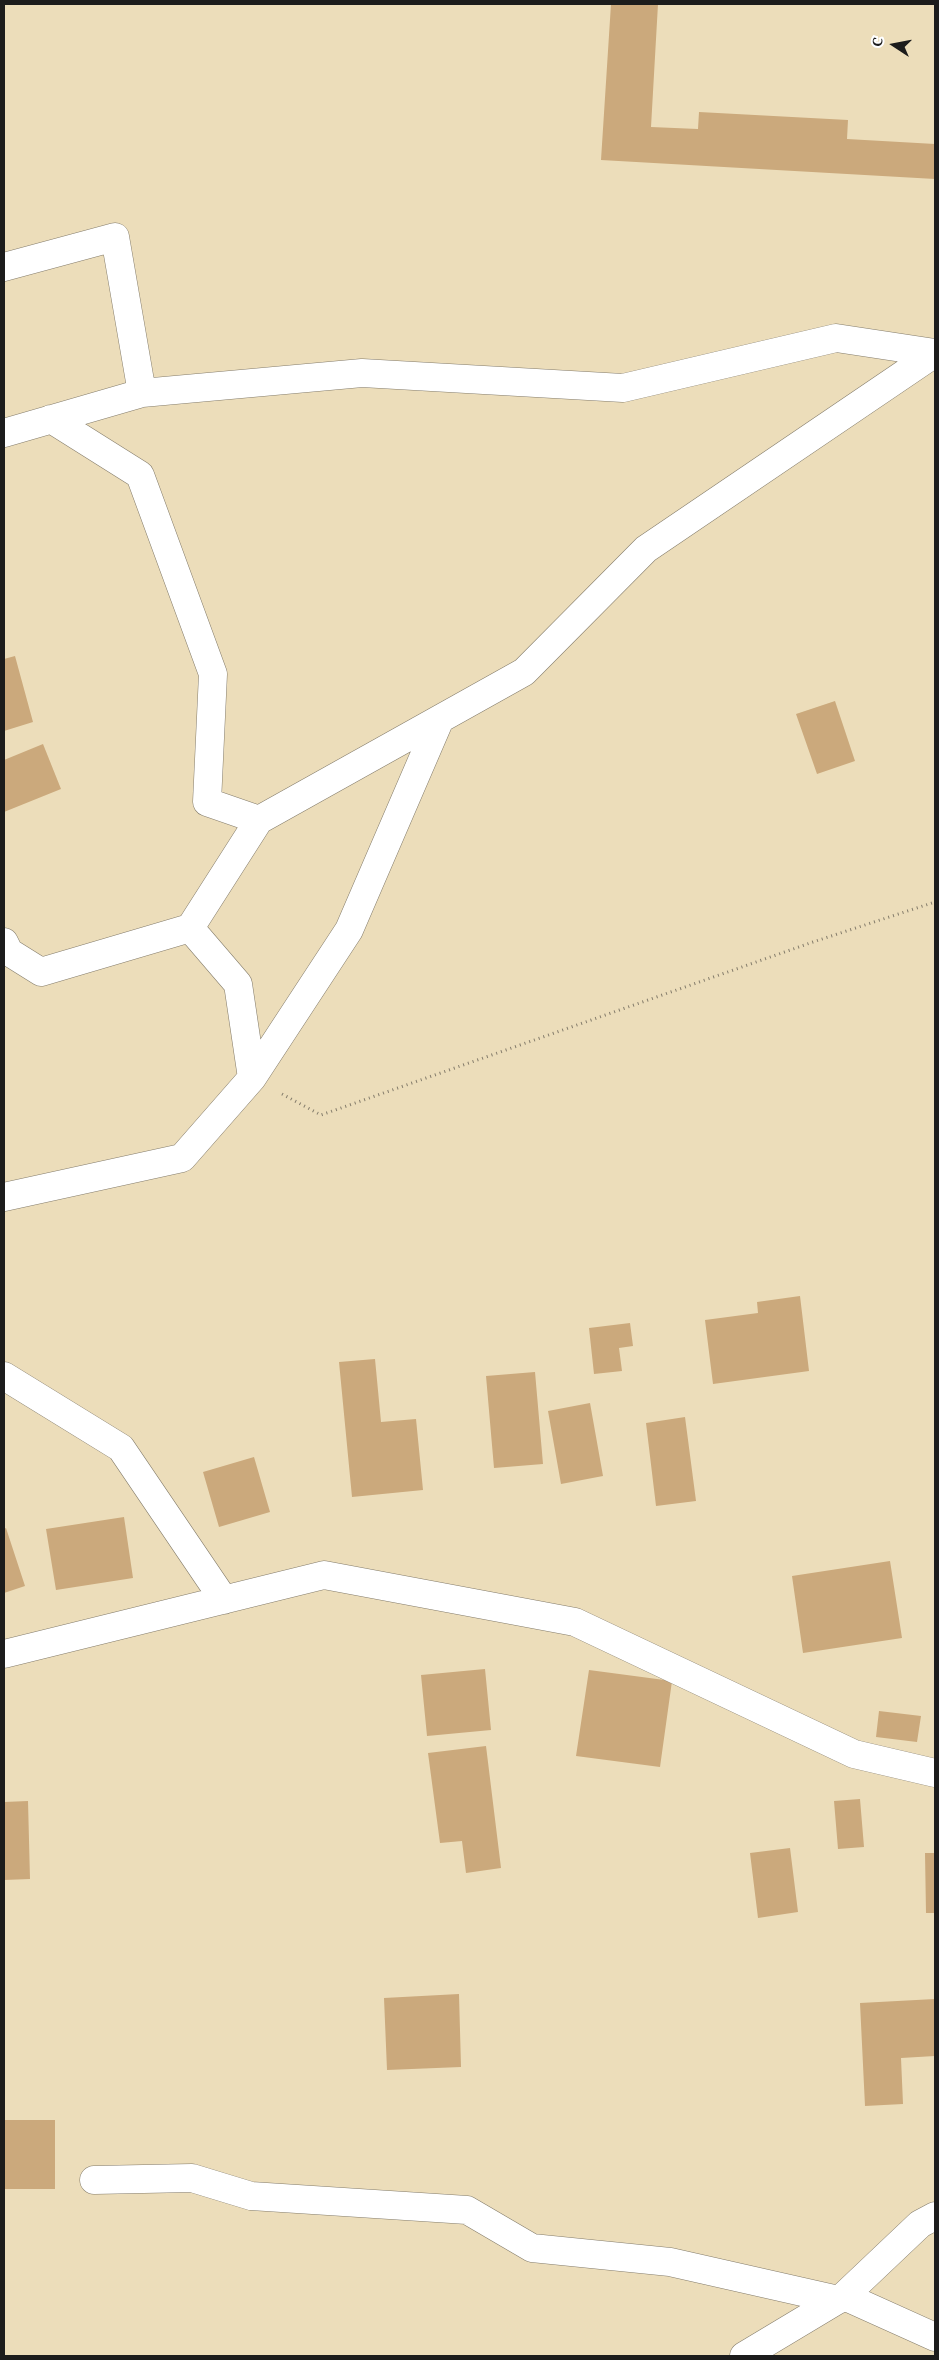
<!DOCTYPE html>
<meta charset="utf-8">
<style>
body{margin:0}
#map{position:relative;width:939px;height:2360px;overflow:hidden;background:#ecddba;font-family:Vollkorn,serif}
canvas{display:block}
.frame{position:absolute;inset:0;border:5px solid #1c1c1c;pointer-events:none}
.north{position:absolute;left:869px;top:20px;width:50px;height:50px;-webkit-text-stroke:4px #fff;paint-order:stroke;rotate:281deg;font-size:14px;font-weight:700;line-height:20px;text-align:center;color:#1c1c1c}
.north::after{content:'';display:block;margin:auto;width:18px;height:22px;background:#1c1c1c;clip-path:polygon(50% 0,100% 100%,50% 72%,0 100%)}
</style>
<div id="map">
<canvas width="939" height="2360"></canvas>
<div class="frame"></div>
<div class="north">С</div>
</div>
<script>
const c = document.querySelector('canvas').getContext('2d');
c.lineJoin = 'round';
function paint(path, color) { c.fillStyle = color; c.fill(path, 'evenodd'); }
const poly = rows => new Path2D(rows.map(r => 'M' + r).join(''));
function strokePath(path, color, width, dash) { c.strokeStyle = color; c.lineWidth = width; c.lineCap = dash ? 'butt' : 'round'; c.setLineDash(dash || []); c.stroke(path); }
const building = poly([
 [611,4,658,4,651,127,698,129,699,112,848,120,847,139,935,144,935,179,601,160],
 [15,656,33,722,4,731,4,659],
 [835,701,855,761,817,774,796,714],
 [43,744,61,789,4,812,4,760],
 [800,1296,809,1371,713,1384,705,1320,758,1313,757,1302],
 [630,1323,633,1346,619,1348,622,1371,594,1374,589,1328],
 [375,1359,381,1422,416,1419,423,1490,352,1497,339,1362],
 [535,1372,543,1464,494,1468,486,1376],
 [590,1403,603,1476,561,1484,548,1411],
 [685,1417,696,1501,656,1506,646,1423],
 [254,1457,270,1512,219,1527,203,1472],
 [124,1517,133,1578,56,1590,46,1529],
 [6,1528,25,1586,4,1593,4,1529],
 [890,1561,902,1638,803,1653,792,1576],
 [485,1669,491,1730,427,1736,421,1675],
 [589,1670,672,1681,660,1767,576,1756],
 [879,1711,921,1716,917,1742,876,1737],
 [486,1746,501,1868,466,1873,462,1841,440,1843,428,1753],
 [860,1799,864,1847,838,1849,834,1801],
 [28,1801,30,1879,4,1880,4,1802],
 [790,1848,798,1912,758,1918,750,1853],
 [925,1853,935,1853,935,1913,926,1913],
 [459,1994,461,2067,387,2070,384,1998],
 [935,1999,935,2056,901,2058,903,2104,865,2106,860,2003],
 [4,2120,55,2120,55,2189,4,2189]
]);
const path = poly([
 [282,1094,321,1115,813,942,935,902]
]);
const street = poly([
 [4,267,115,237,142,393],
 [51,419,140,475,213,674,207,802,259,820],
 [4,433,142,393,362,373,623,388,836,338,935,353],
 [190,928,238,984,252,1078],
 [4,942,9,952,41,972,190,928,259,820,524,672,646,549,935,353],
 [4,1197,182,1158,252,1078,349,930,440,719],
 [4,1376,121,1448,224,1600],
 [4,1654,324,1575,575,1622,854,1754,935,1773],
 [94,2180,192,2178,251,2196,467,2210,532,2248,670,2262,838,2300],
 [844,2296,920,2224,935,2216],
 [744,2356,844,2296,935,2337]
]);
paint(building, '#cba97c');
strokePath(street, '#847c6b', 29);
strokePath(path, '#847c6b', 3, [1, 4]);
strokePath(street, '#fff', 28);
</script>
